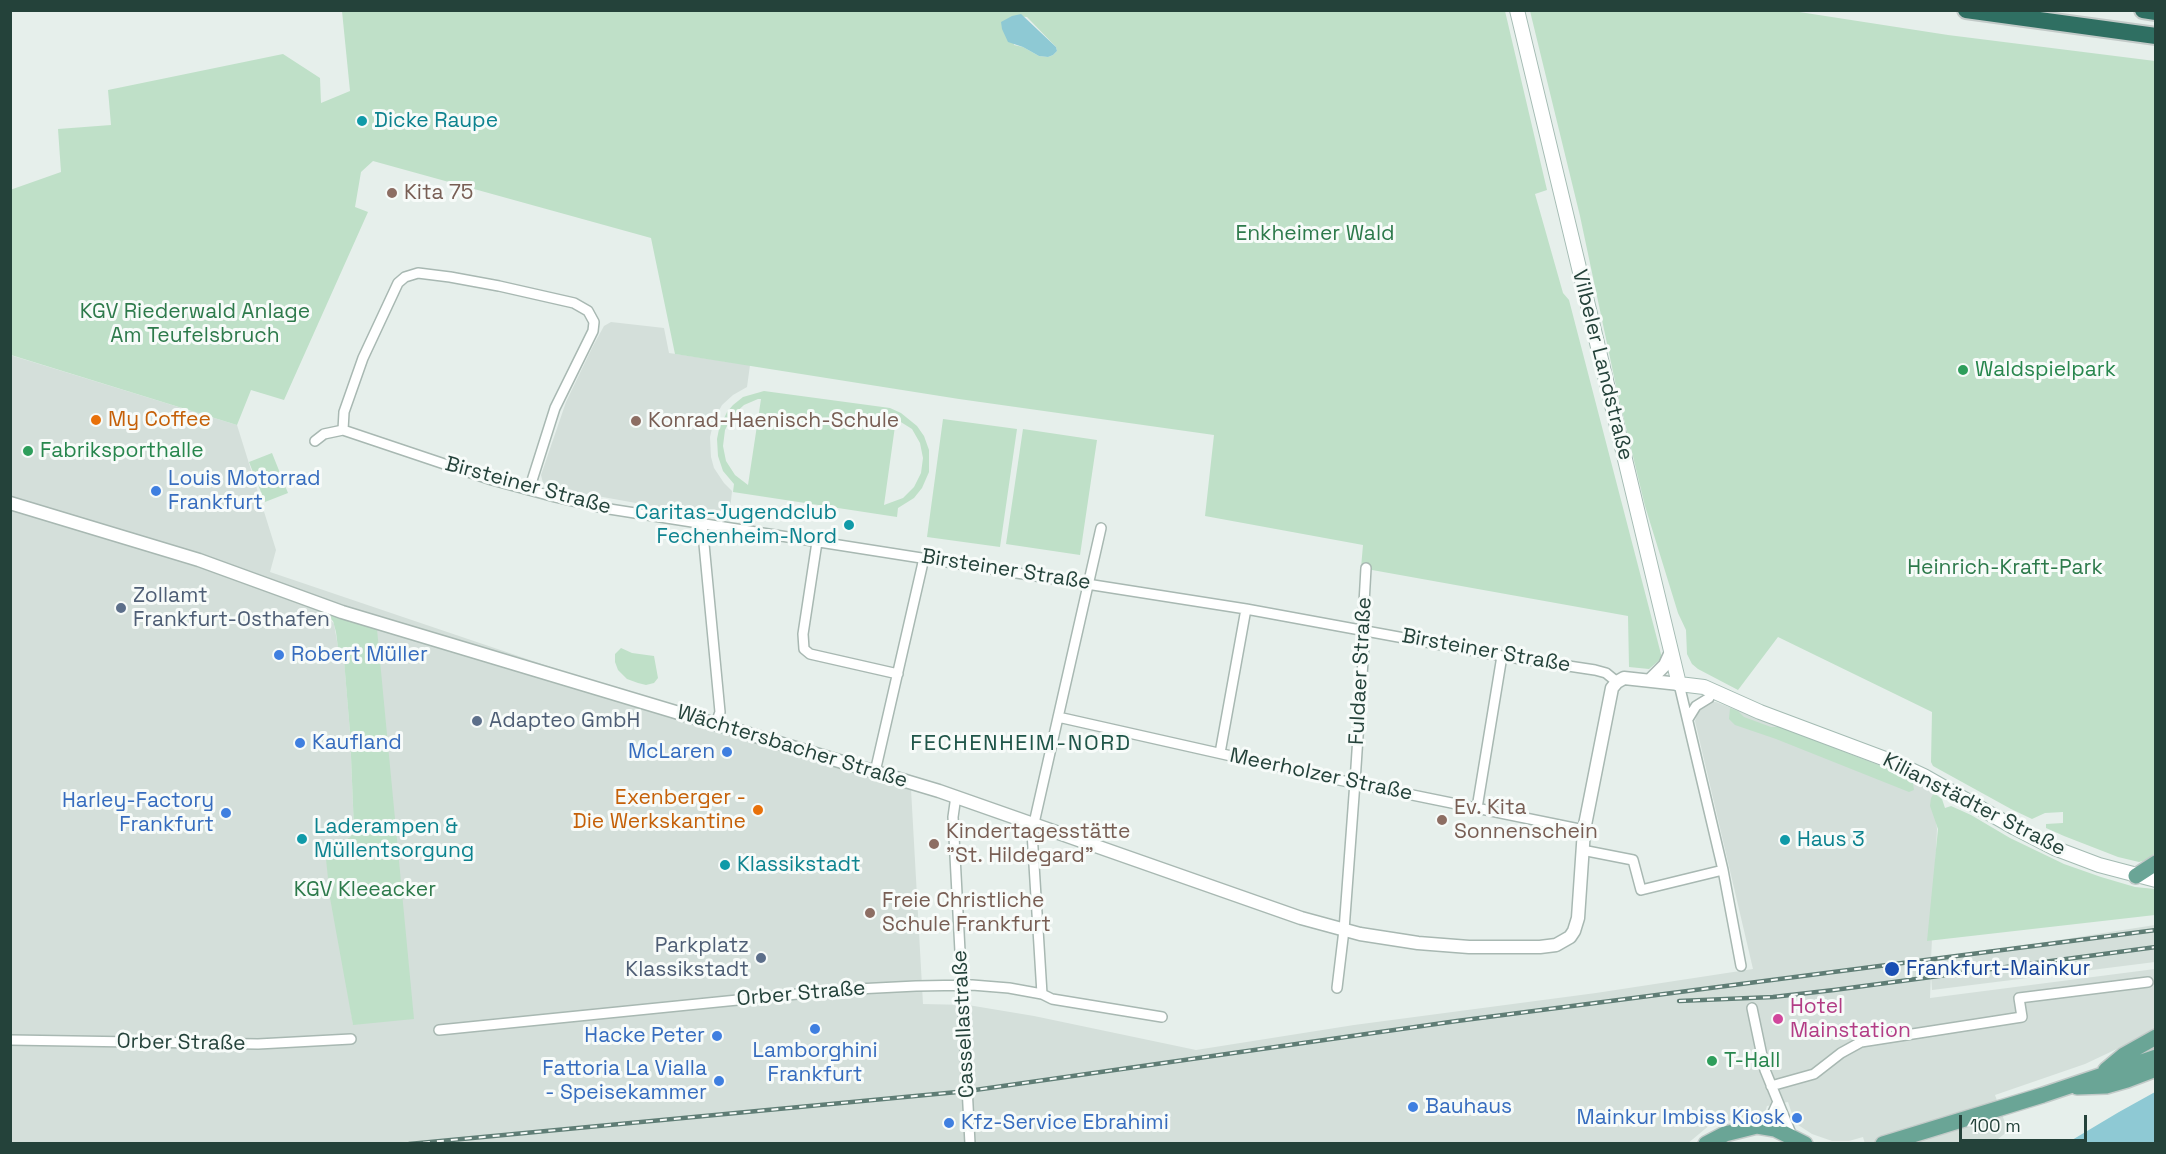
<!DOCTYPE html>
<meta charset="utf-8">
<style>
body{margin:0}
#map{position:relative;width:2166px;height:1154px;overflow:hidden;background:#e6efeb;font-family:"Space Grotesk",sans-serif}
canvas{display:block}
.frame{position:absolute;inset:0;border:12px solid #24423a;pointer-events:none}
.scale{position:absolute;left:1959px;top:1115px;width:128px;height:27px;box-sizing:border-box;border:3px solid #24423a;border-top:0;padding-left:8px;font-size:18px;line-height:21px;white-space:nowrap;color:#24423a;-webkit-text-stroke:4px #f7fbf9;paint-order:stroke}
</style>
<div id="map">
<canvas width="2166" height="1154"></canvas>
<div class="frame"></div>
<div class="scale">100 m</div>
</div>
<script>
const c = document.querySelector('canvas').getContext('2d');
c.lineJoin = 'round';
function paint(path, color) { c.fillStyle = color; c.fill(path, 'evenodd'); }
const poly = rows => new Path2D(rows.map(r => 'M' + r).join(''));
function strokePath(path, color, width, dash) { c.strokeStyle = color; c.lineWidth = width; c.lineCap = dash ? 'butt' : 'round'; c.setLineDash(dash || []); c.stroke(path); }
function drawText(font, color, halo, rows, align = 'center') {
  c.font = font + ' "Space Grotesk",sans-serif'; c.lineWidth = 6; c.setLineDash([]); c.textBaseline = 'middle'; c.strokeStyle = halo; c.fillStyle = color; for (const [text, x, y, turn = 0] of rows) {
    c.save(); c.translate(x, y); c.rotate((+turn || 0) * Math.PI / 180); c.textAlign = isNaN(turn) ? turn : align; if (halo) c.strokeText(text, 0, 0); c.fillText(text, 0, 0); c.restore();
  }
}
const built = poly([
 [611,322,664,328,669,353,750,365,747,387,733,395,722,405,714,420,710,437,711,457,714,468,724,483,732,491,729,520,548,487,543,483,541,475,566,402,593,346,604,326],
 [10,355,237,425,276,550,270,572,911,789,923,1004,968,1005,1034,1016,1196,1050,1354,1025,1596,993,1753,969,1695,721,1699,709,1707,702,1716,702,1912,778,1933,790,1937,829,1931,960,2155,925,2155,962,1932,990,1931,973,1930,998,2155,969,2155,1031,2085,1064,1995,1095,2008,1131,1993,1143,1865,1144,1863,1137,1849,1141,1832,1141,1812,1134,1795,1123,1788,1102,1767,1106,1765,1112,1760,1115,1711,1124,1687,1144,11,1143],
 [326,614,377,629,353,1024,327,855,333,848,350,837,354,830,350,732,343,647,338,647,334,624]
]);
const green = poly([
 [342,11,1505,11,1547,190,1535,194,1563,293,1569,300,1662,658,1649,669,1629,667,1628,616,1361,568,1363,545,1205,516,1214,435,959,399,675,354,651,238,373,161,361,172,355,207,368,212,284,400,251,390,237,425,11,355,10,190,61,172,58,129,111,125,108,90,283,54,320,78,321,103,350,91],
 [1012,16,1027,17,1056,47,1057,51,1053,55,1048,57,1039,56,1023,47,1014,45],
 [1530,11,1793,11,1948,35,2155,61,2156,852,2147,860,2139,862,2118,857,2064,836,2046,828,2046,824,2063,823,2063,812,2045,813,2032,819,2011,809,1933,766,1931,762,1932,712,1778,637,1738,690,1698,669,1692,664,1687,654,1686,630,1678,613,1645,506,1616,386,1580,216],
 [764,391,890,408,901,413,917,426,924,436,929,450,929,472,922,488,914,498,898,508,897,517,733,492,734,484,723,471,718,456,717,439,719,429,727,412,733,405,743,397],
 [758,399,761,399,748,485,735,475,726,461,723,446,725,430,732,416,744,405],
 [896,419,912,429,920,443,923,458,921,473,914,487,903,498,884,505],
 [943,419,1017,429,1000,547,927,537],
 [1023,429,1097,440,1080,555,1006,544],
 [272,453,288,493,265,502,249,462],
 [322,612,377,629,414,1019,353,1025,330,898,326,859,333,848,350,837,354,830,350,732,343,648,338,648,336,632,333,621],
 [621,648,632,653,654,656,658,678,654,683,646,685,638,683,627,679,618,670,615,662,615,654],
 [1730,708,1738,711,1744,717,1771,727,1780,727,1912,778,1914,790,1909,792,1776,739,1735,725,1729,719],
 [1934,793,1942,799,1945,808,1951,806,1971,815,2010,838,2064,864,2101,877,2135,887,2155,889,2155,915,1927,941,1938,829,1930,806,1931,798]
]);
const water = poly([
 [1021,14,1056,47,1057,51,1053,55,1048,57,1039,56,1023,47,1008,42,1002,29,1001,22,1012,16],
 [2155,1092,2155,1143,2067,1143,2119,1112]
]);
const minor = poly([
 [343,430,344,412,363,358,398,283,405,277,418,273,450,277,499,286,574,303,588,311,594,322,593,331,555,408,529,490],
 [315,441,324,434,343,430,492,480,555,497,603,508,1246,609,1502,656,1595,670,1606,673,1617,682],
 [702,523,720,712,716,723],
 [817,542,803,634,804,649,810,654,898,674],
 [1679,684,1723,870,1741,966],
 [1058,717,1329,778,1584,830],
 [1688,719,1696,706,1709,698],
 [1220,753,1246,609],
 [875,772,924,558],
 [956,796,953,817,970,1144],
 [1477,808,1502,656],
 [1582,850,1633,860,1641,890,1723,870],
 [1337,988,1344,930,1355,782,1365,630,1363,621,1366,568],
 [1042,994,1032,832,1101,528],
 [1752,1008,1765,1070,1792,1136],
 [439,1030,837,990,916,986,972,985,1009,988,1042,994,1052,999,1162,1017],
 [10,1040,258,1044,351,1039],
 [1771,1086,1814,1074,1841,1053,1861,1042,2022,1017,2019,998,2148,982],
 [1759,1126,1770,1119,1777,1104]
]);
const tertiary = poly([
 [10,503,199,560,342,612,939,791,1301,918,1360,934,1418,943,1469,947,1540,947,1556,945,1570,937,1574,931,1578,918,1584,830,1612,688,1617,682,1624,678,1679,684],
 [1650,680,1665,665,1671,652]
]);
const secondary = poly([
 [1517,10,1679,684],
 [1679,684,1704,687,1760,712,1896,763,1924,776,2015,828,2054,848,2099,865,2156,880]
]);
const primary = poly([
 [2136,876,2156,863],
 [2106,1070,2124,1055,2156,1037],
 [2077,1087,2106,1086,2127,1080,2156,1069],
 [1706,1144,1725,1134,1757,1126,1775,1129,1805,1144],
 [1883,1144,2043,1095,2156,1057]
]);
const motorway = poly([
 [1966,10,2156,36],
 [2143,10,2156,12]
]);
const rail = poly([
 [1679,1001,1773,997,1834,990,2156,947],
 [409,1144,968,1091,1457,1021,2156,930]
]);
const markers = [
 [362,121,6,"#0f9aa8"],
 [392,193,6,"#8d6e63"],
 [1963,370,6,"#2e9e5b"],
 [96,420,6,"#e8710a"],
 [636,421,6,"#8d6e63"],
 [28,451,6,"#2e9e5b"],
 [156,491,6,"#3f7fe0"],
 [849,525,6,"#0f9aa8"],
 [121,608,6,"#5c6f8a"],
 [279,655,6,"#3f7fe0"],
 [477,721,6,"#5c6f8a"],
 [300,743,6,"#3f7fe0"],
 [727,752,6,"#3f7fe0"],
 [758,810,6,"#e8710a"],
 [226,813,6,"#3f7fe0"],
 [1442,820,6,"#8d6e63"],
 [302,839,6,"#0f9aa8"],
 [1785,840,6,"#0f9aa8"],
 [934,844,6,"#8d6e63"],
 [725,865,6,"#0f9aa8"],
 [870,913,6,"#8d6e63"],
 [761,958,6,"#5c6f8a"],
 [1892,969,8,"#1a4fb4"],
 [1778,1019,6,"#d1479c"],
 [815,1029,6,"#3f7fe0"],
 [717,1036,6,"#3f7fe0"],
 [1712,1061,6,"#2e9e5b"],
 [719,1081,6,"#3f7fe0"],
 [1413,1107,6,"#3f7fe0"],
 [1797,1118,6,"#3f7fe0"],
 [949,1123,6,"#3f7fe0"]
];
const cultureNames = [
 ["Dicke Raupe",374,121],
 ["Caritas-Jugendclub",837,513,"right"],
 ["Fechenheim-Nord",837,537,"right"],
 ["Laderampen &",314,827],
 ["Müllentsorgung",314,851],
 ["Haus 3",1797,840],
 ["Klassikstadt",737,865]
];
const educationNames = [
 ["Kita 75",404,193],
 ["Konrad-Haenisch-Schule",648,421],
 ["Ev. Kita",1454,808],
 ["Sonnenschein",1454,832],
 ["Kindertagesstätte",946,832],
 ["\"St. Hildegard\"",946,856],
 ["Freie Christliche",882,901],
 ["Schule Frankfurt",882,925]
];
const parkNames = [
 ["Enkheimer Wald",1315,234],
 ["KGV Riederwald Anlage",195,312],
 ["Am Teufelsbruch",195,336],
 ["Heinrich-Kraft-Park",2005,568],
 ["KGV Kleeacker",365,890]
];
const streetNames = [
 ["Vilbeler Landstraße",1602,365,76],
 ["Birsteiner Straße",528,486,15],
 ["Birsteiner Straße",1006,570,9],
 ["Birsteiner Straße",1486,651,10],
 ["Fuldaer Straße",1361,671,-87],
 ["Wächtersbacher Straße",792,747,17],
 ["Meerholzer Straße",1321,775,12],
 ["Kilianstädter Straße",1974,805,27],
 ["Orber Straße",801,994,-5],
 ["Cassellastraße",964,1024,-93],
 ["Orber Straße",181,1043,1]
];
const leisureNames = [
 ["Waldspielpark",1975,370],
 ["Fabriksporthalle",40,451],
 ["T-Hall",1724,1061]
];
const foodNames = [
 ["My Coffee",108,420],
 ["Exenberger -",746,798,"right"],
 ["Die Werkskantine",746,822,"right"]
];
const shopNames = [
 ["Louis Motorrad",168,479],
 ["Frankfurt",168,503],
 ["Robert Müller",291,655],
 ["Kaufland",312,743],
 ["McLaren",715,752,"right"],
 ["Harley-Factory",214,801,"right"],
 ["Frankfurt",214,825,"right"],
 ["Hacke Peter",705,1036,"right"],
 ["Lamborghini",815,1051,"center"],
 ["Frankfurt",815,1075,"center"],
 ["Fattoria La Vialla",707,1069,"right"],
 ["- Speisekammer",707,1093,"right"],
 ["Bauhaus",1425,1107],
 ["Mainkur Imbiss Kiosk",1785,1118,"right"],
 ["Kfz-Service Ebrahimi",961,1123]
];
const serviceNames = [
 ["Zollamt",133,596],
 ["Frankfurt-Osthafen",133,620],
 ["Adapteo GmbH",489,721],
 ["Parkplatz",749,946,"right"],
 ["Klassikstadt",749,970,"right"]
];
const transitNames = [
 ["Frankfurt-Mainkur",1906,969]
];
const hotelNames = [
 ["Hotel",1790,1007],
 ["Mainstation",1790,1031]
];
const neighbourhoodNames = [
 ["FECHENHEIM-NORD",1021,744]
];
paint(built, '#d4dfda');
paint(green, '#bfe0c8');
paint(water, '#8ec9d4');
strokePath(minor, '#a8b8b2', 12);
strokePath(tertiary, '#a8b8b2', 15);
strokePath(secondary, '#a4bbb3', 16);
strokePath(primary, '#c2cac8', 18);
strokePath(motorway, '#c2cac8', 20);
strokePath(minor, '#fff', 9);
strokePath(tertiary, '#fff', 12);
strokePath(secondary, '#fff', 14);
strokePath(primary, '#6aa596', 15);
strokePath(motorway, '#2f6f62', 16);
strokePath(rail, '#5f7d75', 4.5);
strokePath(rail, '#f7fbf9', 2, [7]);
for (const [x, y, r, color] of markers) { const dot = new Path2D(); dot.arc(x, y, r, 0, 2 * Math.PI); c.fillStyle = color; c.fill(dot); strokePath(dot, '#f7fbf9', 2); }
drawText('21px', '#0d838f', '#f7fbf9', cultureNames, 'left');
drawText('21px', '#785e54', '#f7fbf9', educationNames, 'left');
drawText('21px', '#2d7a4b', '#f7fbf9', parkNames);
drawText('21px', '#24423a', '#f7fbf9', streetNames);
drawText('21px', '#27864d', '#f7fbf9', leisureNames, 'left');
drawText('21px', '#c56008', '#f7fbf9', foodNames, 'left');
drawText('21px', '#366cbe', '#f7fbf9', shopNames, 'left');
drawText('21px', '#4e5e75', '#f7fbf9', serviceNames, 'left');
drawText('21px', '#164399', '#f7fbf9', transitNames, 'left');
drawText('21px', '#b23c85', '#f7fbf9', hotelNames, 'left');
c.letterSpacing = '1.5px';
drawText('22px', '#1f5548', '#f7fbf9', neighbourhoodNames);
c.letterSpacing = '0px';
</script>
